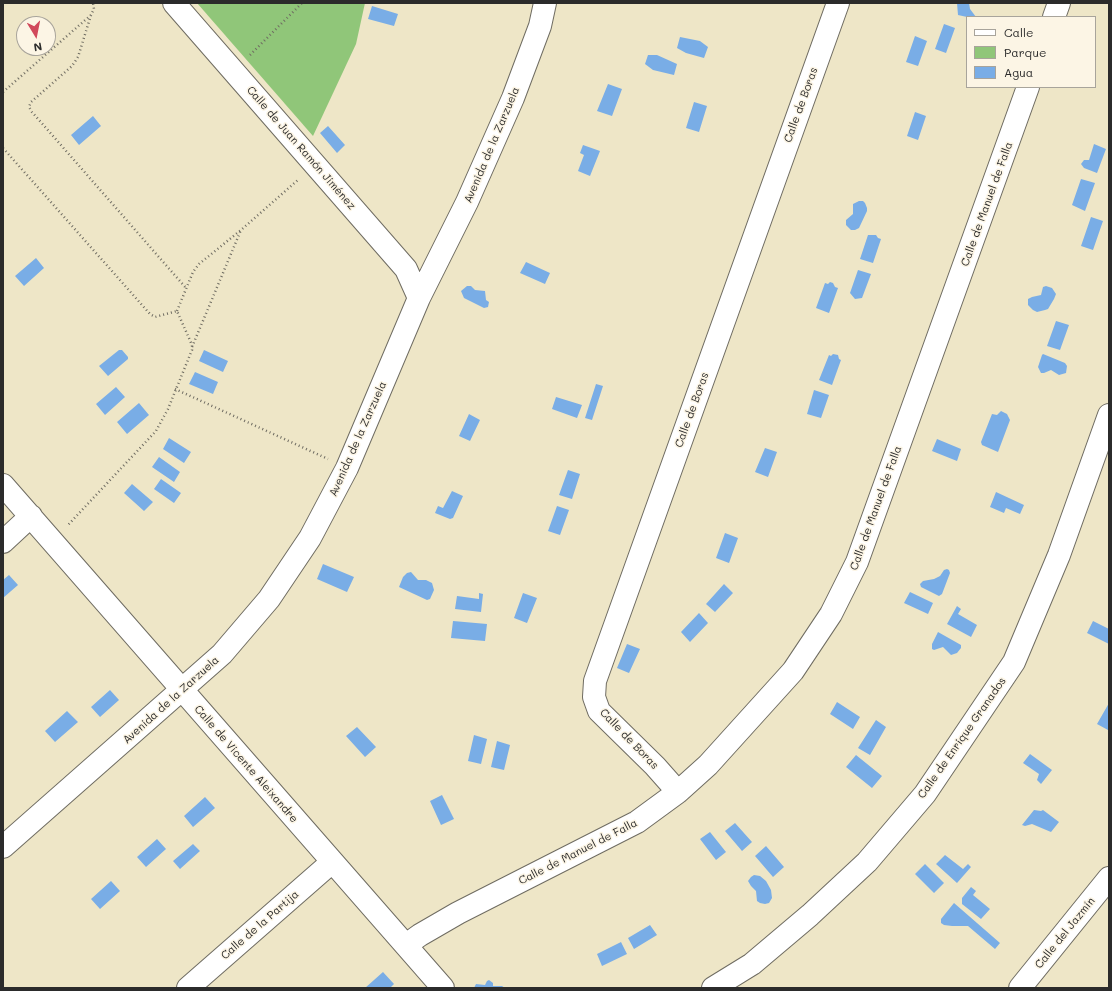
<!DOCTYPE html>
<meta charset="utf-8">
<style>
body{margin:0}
#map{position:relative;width:1112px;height:991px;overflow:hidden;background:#eee6c7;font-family:Mali,sans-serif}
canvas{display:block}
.frame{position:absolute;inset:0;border:4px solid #2b2b2b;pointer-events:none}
.legend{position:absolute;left:966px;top:16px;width:130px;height:72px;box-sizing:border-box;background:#fcf5e5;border:1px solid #a8a49b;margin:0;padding:5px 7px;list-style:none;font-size:12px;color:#2b2b2b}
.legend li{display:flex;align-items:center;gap:8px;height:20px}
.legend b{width:20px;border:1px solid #a8a49b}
.north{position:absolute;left:16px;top:16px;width:40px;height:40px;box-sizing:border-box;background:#fcf5e5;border:1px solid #a8a49b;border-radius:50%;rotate:170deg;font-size:11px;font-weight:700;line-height:16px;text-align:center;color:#2b2b2b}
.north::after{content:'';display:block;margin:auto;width:14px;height:18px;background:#d1495b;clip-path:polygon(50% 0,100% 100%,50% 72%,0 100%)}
</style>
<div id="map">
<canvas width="1112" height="991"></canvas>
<div class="frame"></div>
<ul class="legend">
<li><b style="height:5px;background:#fff"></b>Calle</li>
<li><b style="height:11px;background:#90c679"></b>Parque</li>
<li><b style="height:11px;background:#79ade6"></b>Agua</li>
</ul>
<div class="north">N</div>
</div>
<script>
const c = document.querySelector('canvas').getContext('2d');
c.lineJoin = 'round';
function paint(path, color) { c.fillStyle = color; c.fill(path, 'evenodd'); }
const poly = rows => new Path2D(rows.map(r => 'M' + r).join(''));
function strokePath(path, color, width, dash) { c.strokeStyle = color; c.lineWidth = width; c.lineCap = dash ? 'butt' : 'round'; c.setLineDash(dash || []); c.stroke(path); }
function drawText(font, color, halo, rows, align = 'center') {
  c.font = font + ' Mali,sans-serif'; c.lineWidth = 3; c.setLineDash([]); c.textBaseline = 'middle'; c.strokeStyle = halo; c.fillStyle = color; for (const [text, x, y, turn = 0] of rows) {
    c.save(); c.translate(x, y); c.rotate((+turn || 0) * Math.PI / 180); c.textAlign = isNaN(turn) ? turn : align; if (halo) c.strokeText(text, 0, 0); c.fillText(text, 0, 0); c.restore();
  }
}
const green = poly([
 [197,3,365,3,356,44,313,136]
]);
const water = poly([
 [957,3,969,3,970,9,976,17,967,17,958,15],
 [372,6,398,14,394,26,368,19],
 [944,24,955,28,946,53,935,49],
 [915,36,927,41,918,66,906,62],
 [680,37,700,41,708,47,704,58,686,53,677,48],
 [648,55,657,55,677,64,674,75,653,70,645,64],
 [608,84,622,89,612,116,597,111],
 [694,102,707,106,699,132,686,128],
 [915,112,926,116,918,140,907,136],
 [93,116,101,126,79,145,71,135],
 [328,126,345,145,337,153,320,133],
 [1094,144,1106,149,1097,173,1084,168,1081,164,1084,160,1089,160],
 [583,145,600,151,590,176,578,171,584,155,580,153],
 [1081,179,1095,183,1085,211,1072,205],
 [859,201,863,201,865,203,867,208,867,211,859,228,855,230,851,230,846,225,846,220,853,214,853,204],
 [1091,217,1103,221,1093,250,1081,246],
 [868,235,876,235,878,238,881,239,873,263,860,259],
 [36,258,44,268,24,286,15,276],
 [526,262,550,273,545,284,520,273],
 [858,270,871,274,862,298,855,299,850,293],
 [830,282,833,283,835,287,838,288,829,313,816,308,825,283,828,284],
 [467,286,471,286,475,290,485,291,486,300,489,302,488,307,484,308,464,298,461,291],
 [1046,286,1052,288,1056,294,1054,299,1048,309,1045,310,1037,312,1033,310,1028,305,1028,299,1032,297,1041,295,1043,287],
 [1056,321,1069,325,1060,350,1047,346],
 [119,350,122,350,128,357,128,359,108,376,99,366],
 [204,350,228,361,223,372,199,361],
 [833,354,838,355,839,359,841,360,832,385,819,380,829,355,831,356],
 [1043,354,1065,363,1067,366,1066,373,1059,375,1051,370,1044,373,1041,373,1038,367,1042,355],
 [195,372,218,382,213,394,189,384],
 [596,384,603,386,592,420,585,418],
 [116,387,125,397,105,415,96,404],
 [814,390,829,395,821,418,807,414],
 [556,397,582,405,577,418,552,409],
 [139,403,149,415,127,434,117,422],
 [1001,411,1007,414,1010,420,998,452,982,445,981,442,992,414,997,415],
 [469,414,480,420,470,441,459,436],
 [169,438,191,452,184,463,163,449],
 [937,439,961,449,957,461,932,451],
 [765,448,777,452,768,477,755,472],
 [159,457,180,472,174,482,152,467],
 [568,470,580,474,572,499,559,495],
 [161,479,181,493,174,503,154,489],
 [132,484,153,502,144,511,124,493],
 [452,491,463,496,453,518,450,519,435,513,438,506,443,508],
 [996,492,1024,505,1020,514,1006,508,1004,513,990,507],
 [557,506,569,510,560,535,548,531],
 [725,533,738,538,729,563,716,558],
 [323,564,354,577,347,592,317,579],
 [947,569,949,570,950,573,942,594,939,596,921,587,920,584,923,581,934,579,940,576,944,570],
 [411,572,418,580,426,580,432,583,434,590,430,599,427,600,399,587,403,577,407,573],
 [9,575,18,585,3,598,3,580],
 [724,584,733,593,715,612,706,604],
 [910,592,933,603,928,614,904,603],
 [479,593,483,594,481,612,455,609,457,596,479,599],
 [523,593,537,598,527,623,514,618],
 [957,606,961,609,958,614,977,625,971,637,947,624],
 [699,613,708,623,690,642,681,632],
 [453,621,487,624,485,641,451,638],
 [1093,621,1109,629,1109,644,1087,633],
 [938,632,961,645,961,648,957,653,951,655,943,647,934,650,932,649,932,644],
 [627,644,640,649,629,673,617,668],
 [110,690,119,700,100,717,91,707],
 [837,702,860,717,853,729,830,714],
 [1109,703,1109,729,1108,730,1097,724],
 [67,711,78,722,55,742,45,731],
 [876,720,886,727,870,755,858,748],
 [357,727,376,747,365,757,346,736],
 [474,735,487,739,481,764,468,761],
 [497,741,510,745,504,770,491,767],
 [1030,754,1052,770,1041,784,1037,780,1039,774,1023,763],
 [856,755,882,776,872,788,846,767],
 [442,795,454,819,441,825,430,801],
 [205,797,215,808,193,827,184,816],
 [1034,810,1041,811,1043,810,1059,822,1051,832,1032,824,1025,826,1022,825],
 [735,823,752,842,742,851,725,831],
 [710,832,726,852,716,860,700,839],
 [157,839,166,849,146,867,137,857],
 [193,844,200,851,180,869,173,861],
 [766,846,784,867,773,877,755,856],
 [945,855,963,869,968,864,971,867,957,883,936,864],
 [925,864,944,883,934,893,915,874],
 [754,875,760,876,766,881,771,890,772,898,769,903,765,904,760,903,757,901,756,891,751,886,748,881,751,877],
 [111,881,120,891,100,909,91,899],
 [971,887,976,891,973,895,990,909,981,919,962,904,962,898],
 [954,903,1000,943,995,949,968,926,952,926,944,925,941,923,941,919],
 [650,925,657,935,634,949,628,938],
 [621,942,627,954,602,966,597,954],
 [383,972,394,984,390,988,365,988],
 [489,980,493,983,493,986,502,986,505,988,474,988,476,984,485,985,487,981]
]);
const path = poly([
 [91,15,78,57,72,66,31,102,29,107,32,112,186,288],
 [250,55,302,3],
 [3,92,91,15,94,9,93,3],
 [3,148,150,314,155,317,177,311,192,345,192,350,168,409,156,431,68,525],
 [177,311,193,272,199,264,241,230,299,179],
 [192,347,241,230],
 [175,389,328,459]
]);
const minor = poly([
 [174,3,406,269,419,298],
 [1054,17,1059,3],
 [3,485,443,988],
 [3,542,31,516],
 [678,792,655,766,599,711,594,697,595,681,838,3],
 [3,847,222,654,269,599,310,538,347,468,419,298,467,202,513,98,540,26,545,3],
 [406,945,420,935,458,913,637,822,678,792,708,765,793,671,831,614,857,562,1028,87],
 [188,988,332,862],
 [713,988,752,964,810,915,867,862,925,794,1014,662,1059,555,1109,415],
 [1020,988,1109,878]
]);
const streetNames = [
 ["Calle de Boras",801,105,-70],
 ["Avenida de la Zarzuela",492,145,-67],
 ["Calle de Juan Ramón Jiménez",301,148,49],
 ["Calle de Manuel de Falla",987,204,-70],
 ["Calle de Boras",692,410,-70],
 ["Avenida de la Zarzuela",358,439,-66],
 ["Calle de Manuel de Falla",876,508,-70],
 ["Avenida de la Zarzuela",171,700,-42],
 ["Calle de Enrique Granados",962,738,-55],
 ["Calle de Boras",629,739,46],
 ["Calle de Vicente Aleixandre",246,764,49],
 ["Calle de Manuel de Falla",578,852,-27],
 ["Calle de la Partija",260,925,-41],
 ["Calle del Jazmín",1065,933,-51]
];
paint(green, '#90c679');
paint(water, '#79ade6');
strokePath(minor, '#6f6c62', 24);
strokePath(path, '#6f6c62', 2.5, [1, 3]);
strokePath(minor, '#fff', 22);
drawText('11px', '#2b2b2b', '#fcf5e5', streetNames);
</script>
